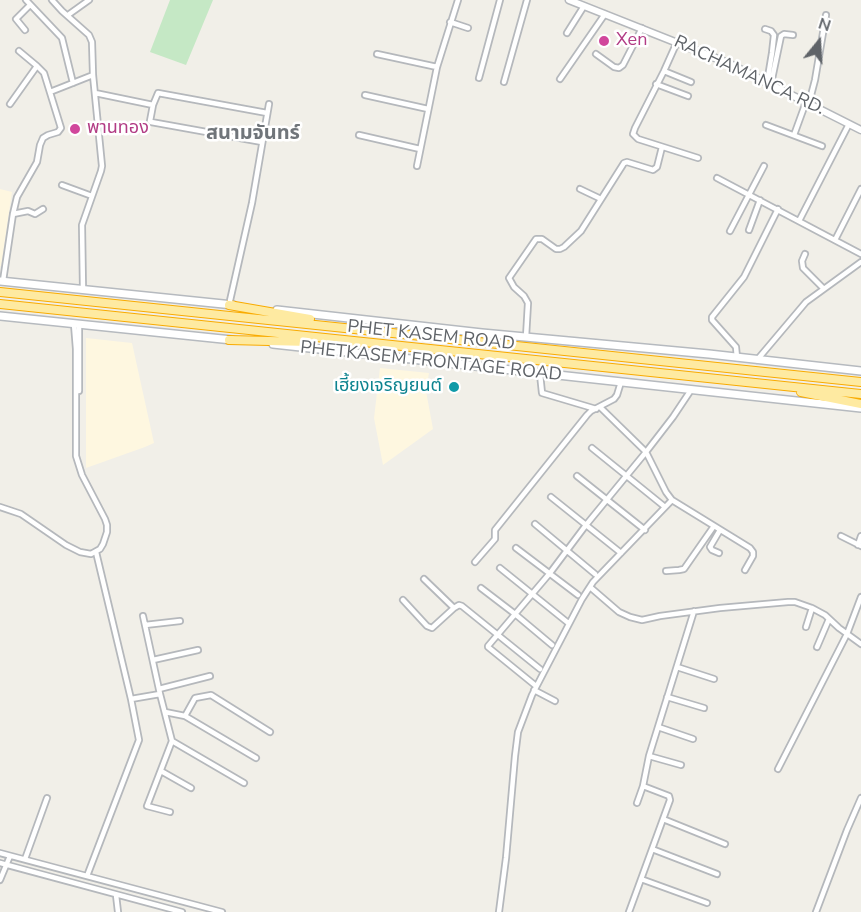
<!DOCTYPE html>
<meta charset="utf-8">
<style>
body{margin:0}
#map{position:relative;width:861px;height:912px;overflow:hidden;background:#f1efe8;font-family:"Nunito Sans",sans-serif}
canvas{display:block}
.north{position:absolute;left:789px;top:12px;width:60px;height:60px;-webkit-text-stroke:4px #fff;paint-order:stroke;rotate:18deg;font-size:16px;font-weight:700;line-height:24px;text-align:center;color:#5f6368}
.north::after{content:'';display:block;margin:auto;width:21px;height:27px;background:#5f6368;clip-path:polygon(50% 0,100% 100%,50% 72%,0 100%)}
</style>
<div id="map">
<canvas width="861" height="912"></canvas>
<div class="north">N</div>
</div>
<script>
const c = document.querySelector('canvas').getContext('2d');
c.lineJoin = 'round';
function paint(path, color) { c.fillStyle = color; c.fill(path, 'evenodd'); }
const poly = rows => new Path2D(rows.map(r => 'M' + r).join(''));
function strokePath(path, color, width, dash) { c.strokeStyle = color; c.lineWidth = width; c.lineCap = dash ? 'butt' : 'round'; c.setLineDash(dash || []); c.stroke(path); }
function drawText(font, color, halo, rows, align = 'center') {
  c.font = font + ' "Nunito Sans","Noto Sans Thai",sans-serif'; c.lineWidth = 5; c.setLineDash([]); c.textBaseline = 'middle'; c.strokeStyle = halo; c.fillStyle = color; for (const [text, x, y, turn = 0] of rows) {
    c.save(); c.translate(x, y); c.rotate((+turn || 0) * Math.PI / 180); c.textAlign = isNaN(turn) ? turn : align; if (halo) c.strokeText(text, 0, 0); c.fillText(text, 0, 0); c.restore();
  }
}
const commercial = poly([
 [0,189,12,192,1,266,0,266],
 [86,338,132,343,154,443,145,447,86,468],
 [380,368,429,373,426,391,433,429,383,465,374,418]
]);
const green = poly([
 [170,0,213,0,186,65,150,52]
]);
const minor = poly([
 [26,0,62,38,73,83],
 [52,0,62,11,89,35,92,42,93,75,102,166,101,171,82,225,83,290],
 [68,15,89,0],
 [450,22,468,28],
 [765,29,771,31,774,35,772,53,767,83],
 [25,30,16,19,30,5],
 [567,33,584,6],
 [677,42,664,71,635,128,633,134,638,139,698,158],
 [377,54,437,67],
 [596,54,614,67,619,68,623,65,642,28],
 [664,71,691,82],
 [479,78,500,0],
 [560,79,605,14],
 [504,82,527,0],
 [656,84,688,96],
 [771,84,781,36,784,34,793,35],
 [50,92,93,75],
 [95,93,153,105],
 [365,95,428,109],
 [809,103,815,80,826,15],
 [10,104,37,66,19,51],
 [766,125,822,146],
 [359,135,420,149],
 [794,135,806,102],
 [262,142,151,122,150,121,153,105,158,93,267,113],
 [417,166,437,67,458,0],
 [717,178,861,254],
 [62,185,92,196],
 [580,189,601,199],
 [13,214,28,211,35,214,43,209],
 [799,221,849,124],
 [749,230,760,200],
 [730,231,764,166],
 [835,240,861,189],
 [805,254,802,261,803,268,824,289],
 [3,281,13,214,17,197,37,162,40,145,43,138,48,135,58,132,61,128,44,73,37,66],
 [229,305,252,203,269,104],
 [526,337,528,303,524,296,514,287,509,278,536,239,542,239,556,249,560,249,564,247,581,231,624,163,627,162,653,170,657,167,662,147],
 [737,358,736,347,712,320,712,317,744,277,778,209],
 [757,360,806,302,861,262],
 [540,374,542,393,596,409],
 [79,391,79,325],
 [592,448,665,507],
 [577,476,645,530],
 [551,497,621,553],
 [672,500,750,548,753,552,753,556,745,570],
 [0,507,21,514,66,545,80,552,91,554,100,549,103,544,107,532,107,525,105,519,82,475,76,456,76,349,74,324],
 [535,524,595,574],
 [841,536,861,546],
 [858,545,861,536],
 [516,548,578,595],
 [719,553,712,550,710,547,720,530],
 [475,562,495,539,495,530,587,415,591,411,614,399,617,395,621,382],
 [500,568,567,622],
 [666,571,679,570,684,569,714,526],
 [424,579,454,608],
 [590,587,619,612,630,617,642,620,660,616,720,608,788,602,795,602,812,608,825,615,839,628,861,644],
 [481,588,515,614,552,645],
 [403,600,427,626,432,628,454,608,459,605,462,606,540,669],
 [145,625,180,621],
 [806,627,812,608],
 [817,647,829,619],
 [153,660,198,650],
 [677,667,714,679],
 [536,686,488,647,488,646,550,573,586,525,646,452,673,417,691,390],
 [159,689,210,676],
 [534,690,555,701],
 [160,694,172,741,147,806,170,812],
 [667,697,704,708],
 [131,699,160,694,143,616],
 [165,712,185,716,195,698,211,695,270,732],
 [185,716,256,758],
 [658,727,693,739],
 [172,741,244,783],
 [649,756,681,765],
 [778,769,847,634,861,597],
 [161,771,191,788],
 [637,803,643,786],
 [663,819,725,844],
 [652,849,717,874],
 [0,853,222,912],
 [25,859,47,798],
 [0,863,182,912],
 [87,876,139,740,131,699,96,552],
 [641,879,707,903],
 [0,880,10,856],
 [116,895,118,912],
 [499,912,506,858,515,756,518,732,532,695,582,599,593,582,672,500,666,492,646,452,600,407],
 [629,912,670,800,669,796,643,786,649,756,694,611],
 [816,912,847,830,861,798]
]);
const tertiary = poly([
 [569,0,728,63,861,130]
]);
const secondary = poly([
 [0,281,233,305],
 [277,310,482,333,709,354,861,371],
 [0,316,232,340],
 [273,344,861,408]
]);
const trunk = poly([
 [0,292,861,382],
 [0,304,861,394],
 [229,305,310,319],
 [229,340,309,342],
 [801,392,861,404]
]);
const markers = [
 [604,41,6,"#d1479c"],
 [75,129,6,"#d1479c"],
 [454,387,6,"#0f9aa8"]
];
const hotelNames = [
 ["Xen",616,41],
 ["พานทอง",87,129]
];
const streetNames = [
 ["RACHAMANCA RD.",749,76,25],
 ["PHET KASEM ROAD",431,336,6],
 ["PHETKASEM FRONTAGE ROAD",431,362,6]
];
const cultureNames = [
 ["เฮี้ยงเจริญยนต์",442,387]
];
const neighbourhoodNames = [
 ["สนามจันทร์",253,134]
];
paint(commercial, '#fef7e0');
paint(green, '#c5e8c5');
strokePath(minor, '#b5b8bc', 8);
strokePath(tertiary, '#b5b8bc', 9);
strokePath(secondary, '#b6babf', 10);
strokePath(trunk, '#f9ab00', 10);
strokePath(minor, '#fff', 4.5);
strokePath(tertiary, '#fff', 6);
strokePath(secondary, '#fff', 7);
strokePath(trunk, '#feeaa1', 8);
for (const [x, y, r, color] of markers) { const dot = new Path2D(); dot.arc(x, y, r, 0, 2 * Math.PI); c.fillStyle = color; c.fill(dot); strokePath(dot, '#fff', 2); }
drawText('18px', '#b23c85', '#fff', hotelNames, 'left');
drawText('18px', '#5f6368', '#fff', streetNames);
drawText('18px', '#0d838f', '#fff', cultureNames, 'right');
drawText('bold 20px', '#70757a', '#fff', neighbourhoodNames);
</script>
